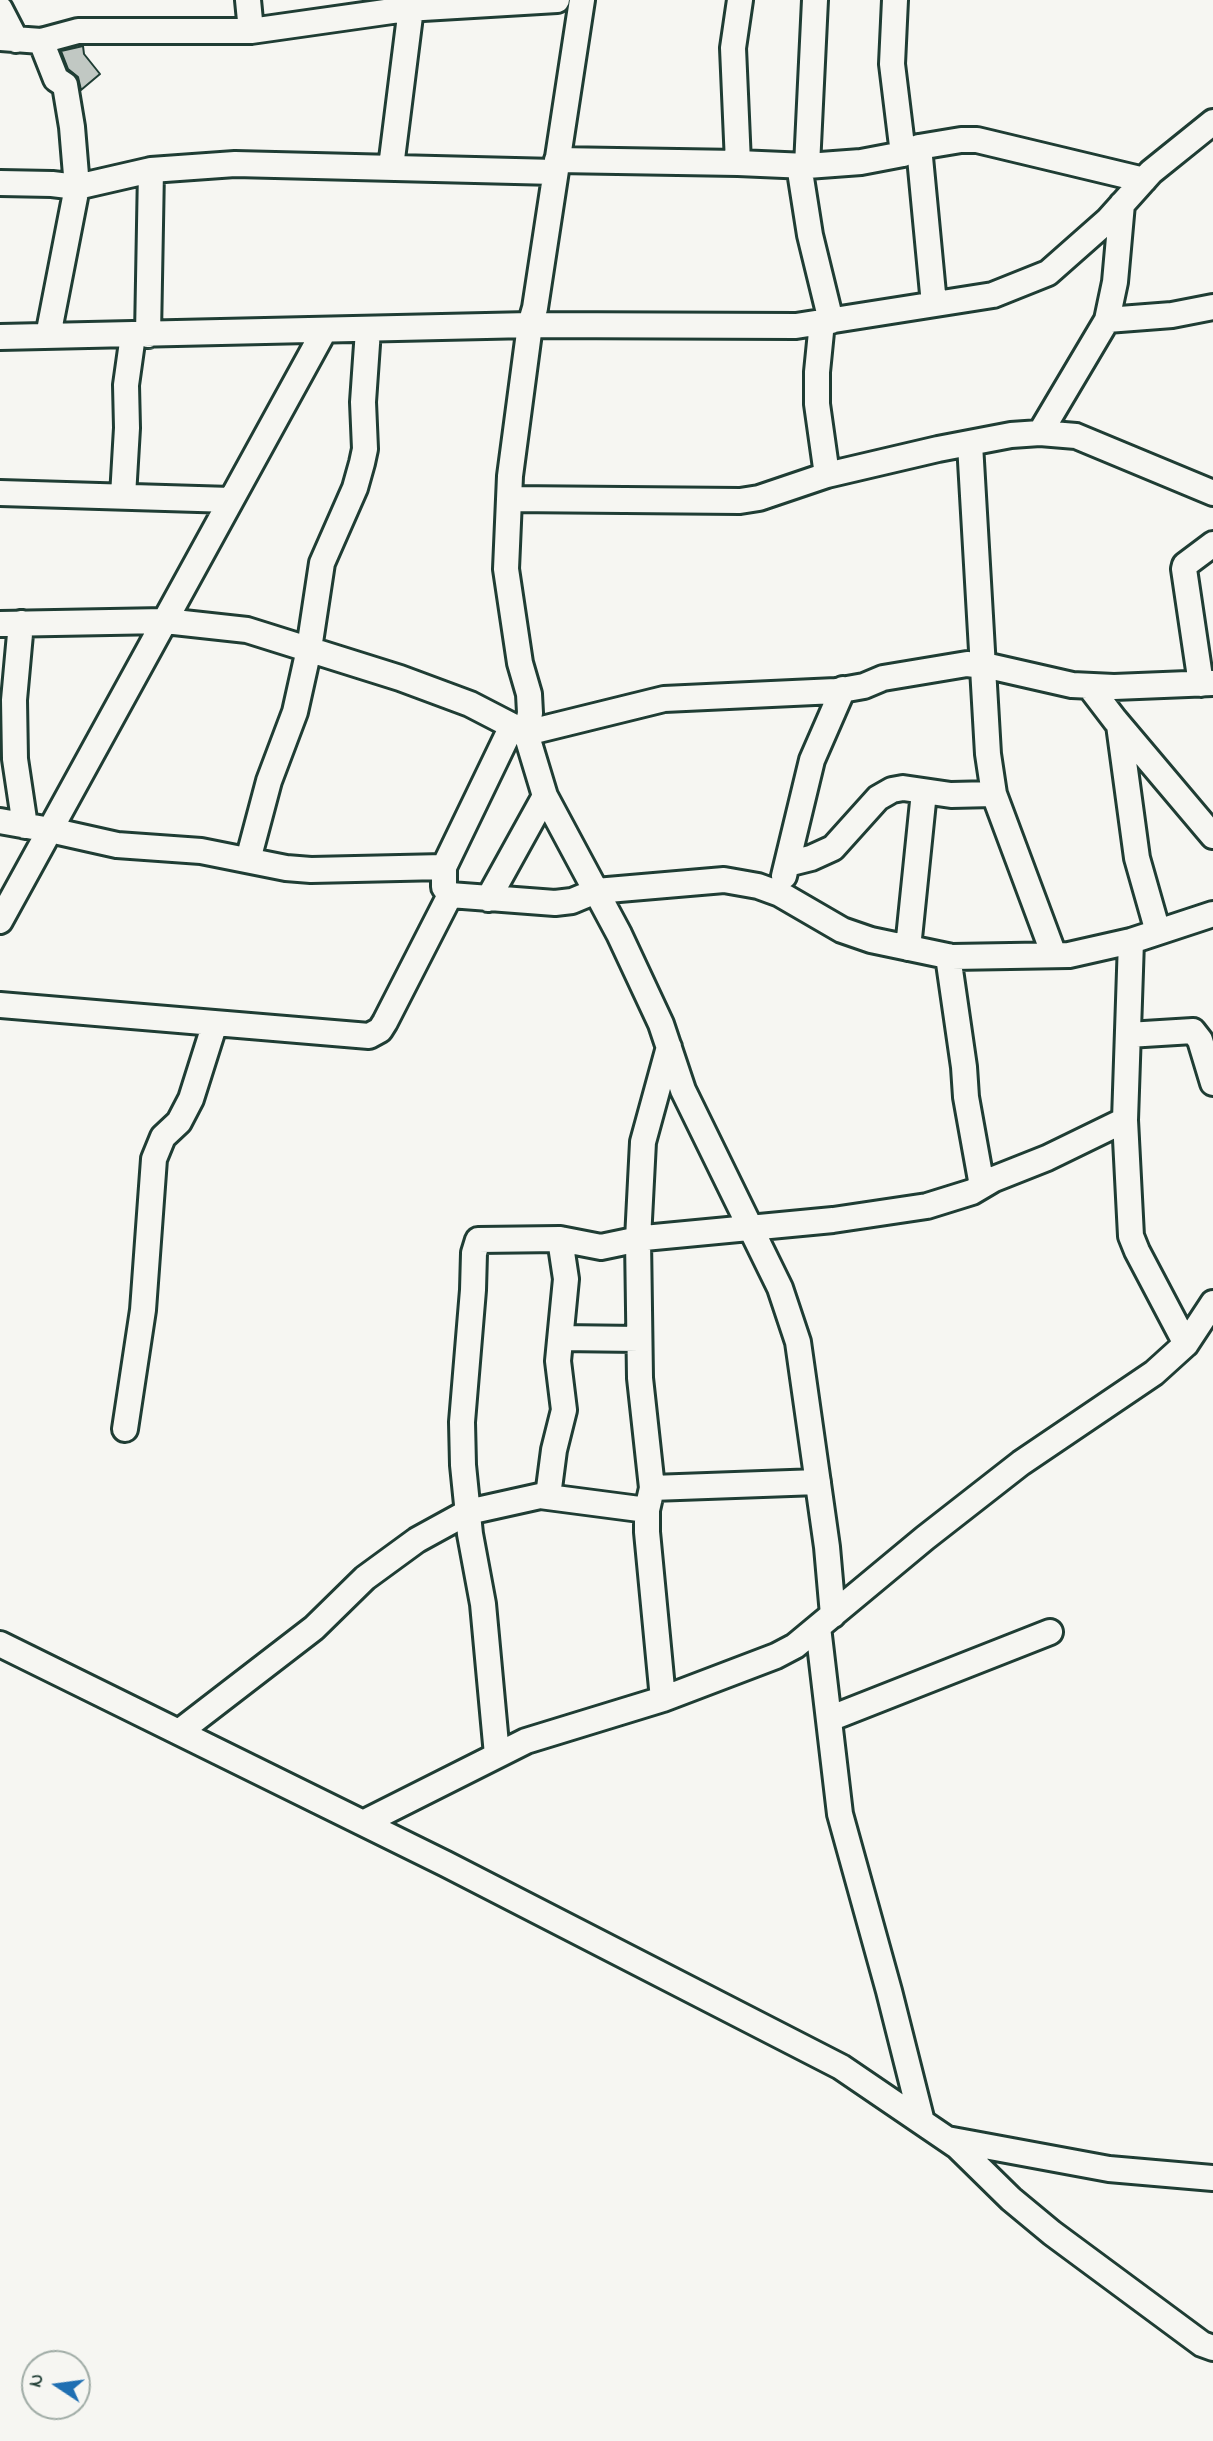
<!DOCTYPE html>
<style>
body{margin:0}
#map{position:relative;width:1213px;height:2441px;overflow:hidden;background:#f6f6f2;font-family:"Indie Flower",sans-serif}
canvas{display:block}
.north{position:absolute;left:21px;top:2350px;width:70px;height:70px;box-sizing:border-box;background:#f6f6f2;border:2px solid #a0aca6;border-radius:50%;rotate:283deg;font-size:19px;font-weight:700;line-height:28px;text-align:center;color:#1f3d34}
.north::after{content:'';display:block;margin:auto;width:24px;height:32px;background:#1f6fb2;clip-path:polygon(50% 0,100% 100%,50% 72%,0 100%)}
</style>
<div id="map">
<canvas width="1213" height="2441"></canvas>
<div class="north">N</div>
</div>
<script>
const c = document.querySelector('canvas').getContext('2d');
c.lineJoin = 'round';
function paint(path, color) { c.fillStyle = color; c.fill(path, 'evenodd'); }
const poly = rows => new Path2D(rows.map(r => 'M' + r).join(''));
function strokePath(path, color, width, dash) { c.strokeStyle = color; c.lineWidth = width; c.lineCap = dash ? 'butt' : 'round'; c.setLineDash(dash || []); c.stroke(path); }
const building = poly([
 [83,46,84,54,100,74,81,90,78,77,68,69,61,51,83,46]
]);
const minor = poly([
 [248,0,251,31],
 [582,0,535,308,530,325,510,476,506,569,520,663,529,694,530,713,526,733,545,796,619,934,661,1024,683,1090,780,1288,798,1342,827,1547,833,1615],
 [895,0,892,64,903,154],
 [0,9,16,40],
 [0,38,41,41,78,31,251,31,406,9,557,0],
 [41,41,56,79,65,85,72,127,77,187,48,336],
 [919,147,934,304],
 [557,160,738,163,807,166,861,162,903,154,919,147,961,140,977,140,1144,180],
 [738,163,733,48,740,0],
 [799,165,810,235,831,321],
 [807,166,815,0],
 [391,167,412,0],
 [0,183,52,184,77,187,151,170,235,164,555,172],
 [1107,320,1172,315,1213,307],
 [822,322,817,372,817,404,827,475],
 [148,335,151,170],
 [0,337,530,325,796,326,993,295,1048,273,1108,220,1151,172,1213,122],
 [1040,433,1107,320,1115,282,1122,204],
 [970,444,988,754,994,794,1054,955],
 [0,493,231,500],
 [123,496,127,428,126,385,133,335],
 [509,499,740,501,759,498,827,475,938,449,1011,435,1040,433,1076,436,1213,493],
 [21,623,14,700,15,759,25,826],
 [0,624,165,621,247,630,400,678,470,704,526,733,664,699,836,691,864,686,883,678,967,664,993,667,1072,685,1114,687,1213,683],
 [1201,684,1184,569,1185,565,1213,544],
 [1089,686,1115,720,1213,836],
 [1119,725,1137,858,1158,932],
 [512,726,444,867,444,887,450,895,555,903,572,901,596,891,724,880,758,886,780,894,842,930,871,940,952,957,1069,955,1131,941,1213,914],
 [0,821,50,830,117,845,201,851,286,868,311,870,444,867],
 [248,860,269,781,295,712,309,649,322,563,355,488,362,463,365,449,363,402,368,330],
 [787,864,811,858,833,848,878,798,892,790,903,788,951,795,994,794],
 [784,876,812,760,843,689],
 [488,899,545,796],
 [0,921,324,331],
 [1131,941,1125,1120,1131,1236,1137,1251,1186,1344],
 [908,948,924,792],
 [948,956,964,1067,966,1097,982,1186],
 [0,1005,369,1036,380,1030,385,1022,450,895],
 [1128,1035,1193,1031,1200,1040,1213,1083],
 [561,1338,639,1339],
 [125,1429,143,1310,154,1159,163,1137,179,1122,191,1099,215,1023],
 [652,1488,818,1482],
 [548,1496,554,1450,564,1410,558,1361,566,1279,560,1239],
 [818,1627,840,1814,889,1991,922,2122],
 [0,1644,446,1864,841,2067,957,2146,1011,2199,1052,2233,1202,2344,1213,2348],
 [663,1699,647,1532,647,1510,652,1488,640,1378,638,1239,643,1142,669,1047],
 [829,1719,1050,1632],
 [179,1732,314,1628,365,1578,417,1540,468,1512,540,1496,647,1510],
 [497,1755,483,1604,470,1534,463,1465,462,1422,473,1290,474,1253,478,1240,560,1239,601,1247,644,1238,833,1220,927,1206,972,1192,994,1179,1047,1158,1125,1120],
 [363,1823,526,1741,663,1699,776,1656,795,1646,925,1538,1021,1463,1154,1373,1186,1344,1213,1303],
 [947,2139,1109,2169,1213,2178]
]);
paint(building, '#c1c8c3');
strokePath(building, '#1f3d34', 2);
strokePath(minor, '#1f3d34', 30);
strokePath(minor, '#f6f6f2', 24);
</script>
